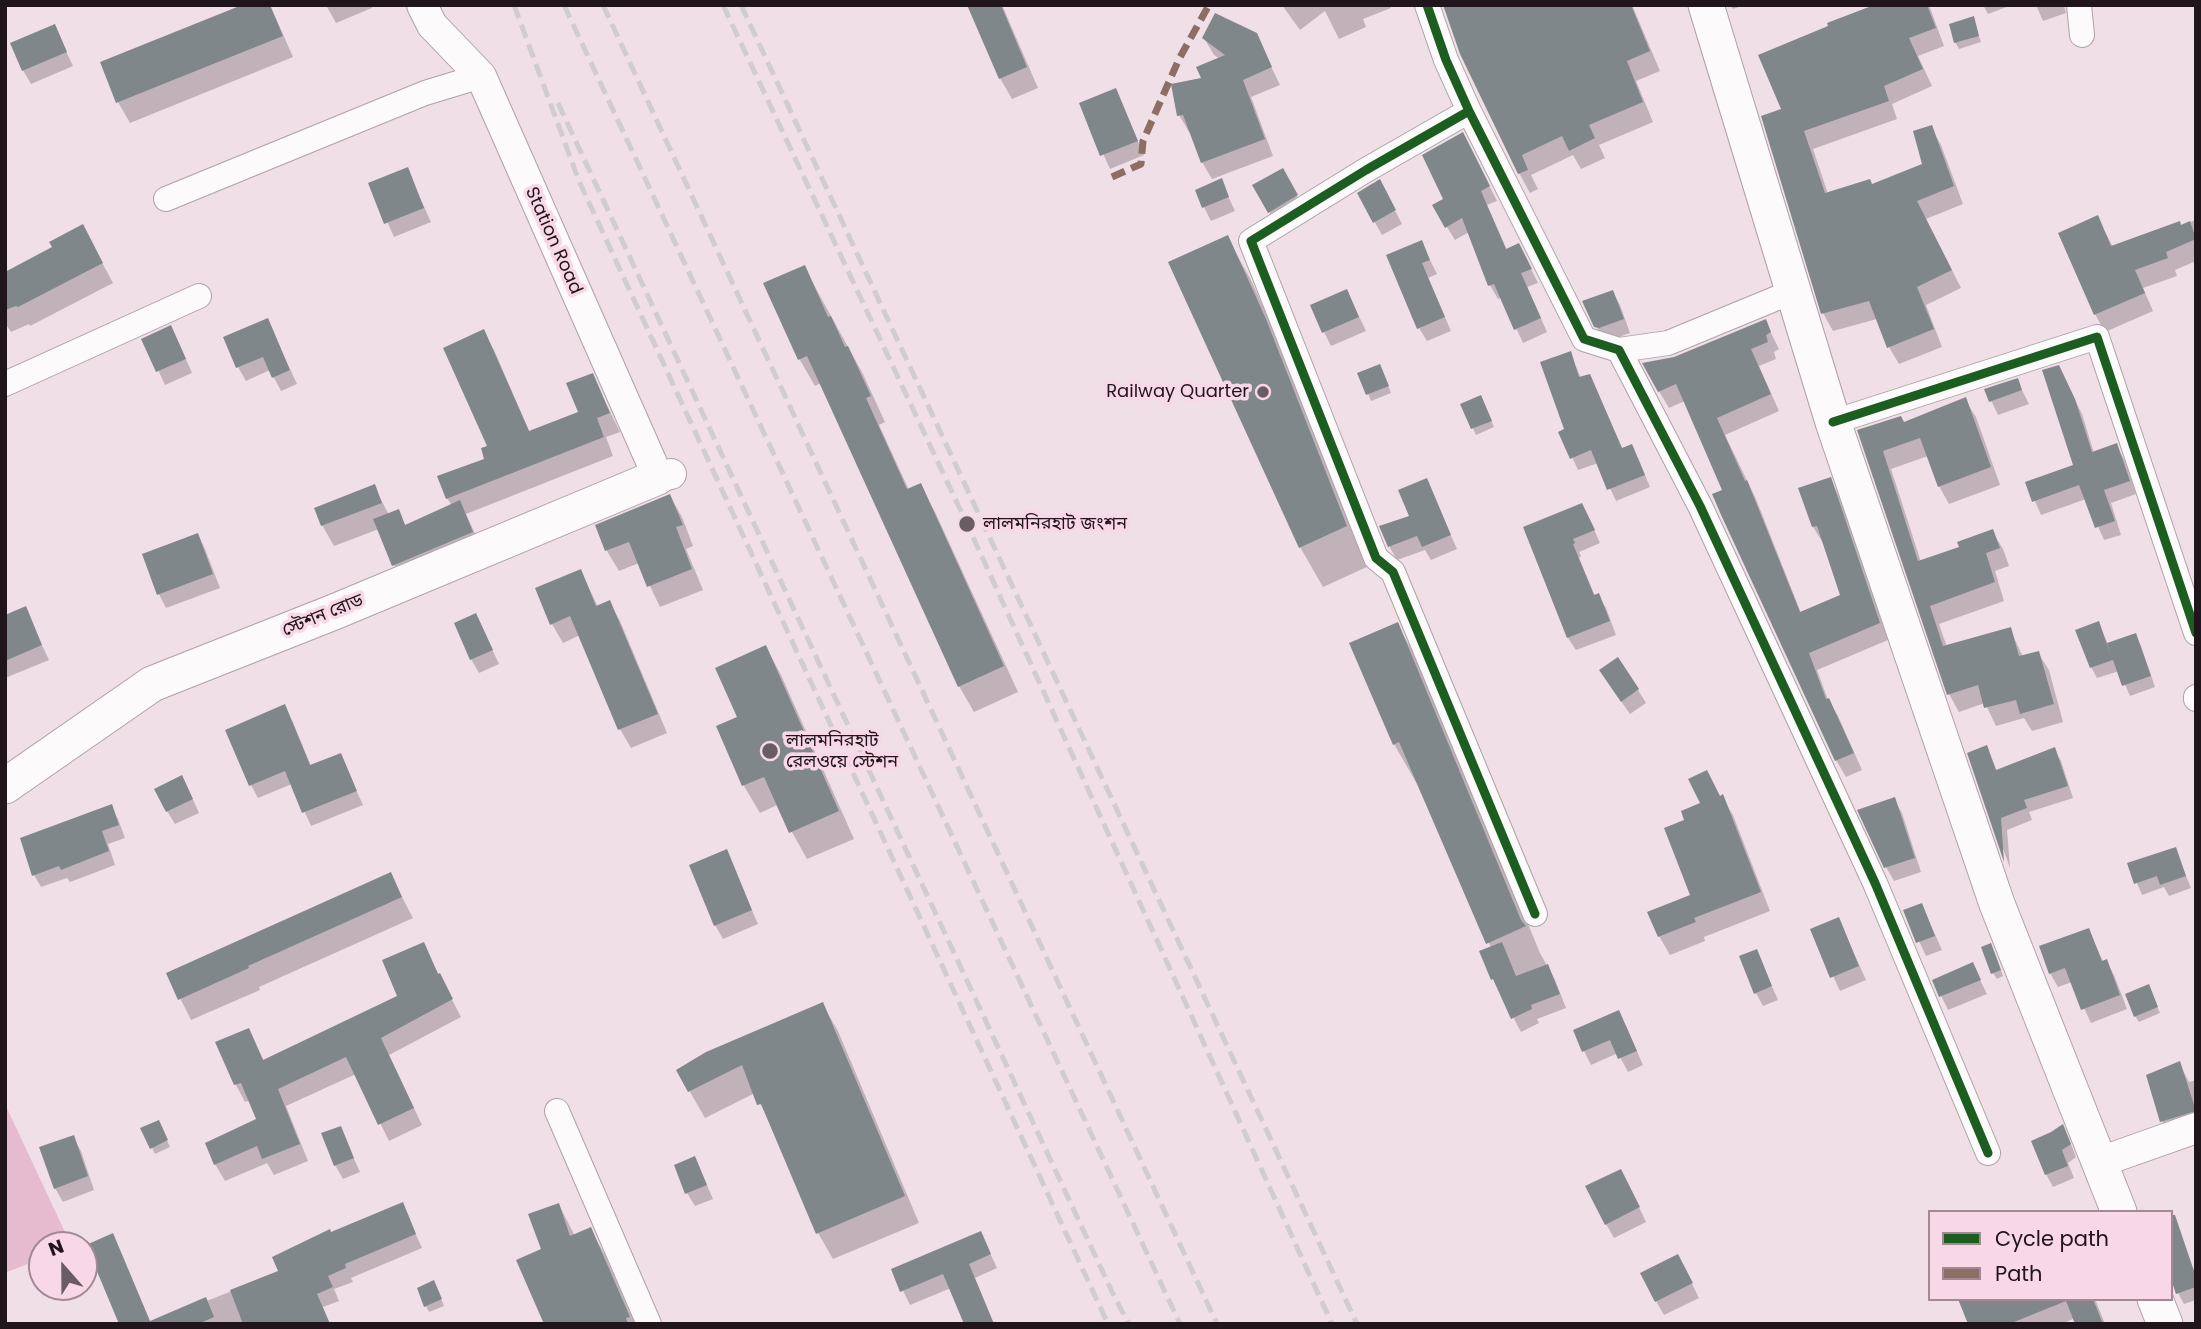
<!DOCTYPE html>
<meta charset="utf-8">
<style>
body{margin:0}
#map{position:relative;width:2201px;height:1329px;overflow:hidden;background:#f0dfe7;font-family:Poppins,sans-serif}
canvas{display:block}
.frame{position:absolute;inset:0;border:7px solid #20151a;pointer-events:none}
.legend{position:absolute;left:1928px;top:1210px;width:245px;height:91px;box-sizing:border-box;background:#f8d7e6;border:2px solid #a28994;margin:0;padding:9px 12px;list-style:none;font-size:21px;color:#20151a}
.legend li{display:flex;align-items:center;gap:14px;height:35px}
.legend b{width:35px;border:2px solid #a28994}
.north{position:absolute;left:28px;top:1231px;width:70px;height:70px;box-sizing:border-box;background:#f8d7e6;border:2px solid #a28994;border-radius:50%;rotate:339deg;font-size:19px;font-weight:700;line-height:28px;text-align:center;color:#20151a}
.north::after{content:'';display:block;margin:auto;width:24px;height:32px;background:#695c62;clip-path:polygon(50% 0,100% 100%,50% 72%,0 100%)}
</style>
<div id="map">
<canvas width="2201" height="1329"></canvas>
<div class="frame"></div>
<ul class="legend">
<li><b style="height:9px;background:#1b5e20"></b>Cycle path</li>
<li><b style="height:9px;background:#8d6e63"></b>Path</li>
</ul>
<div class="north">N</div>
</div>
<script>
const c = document.querySelector('canvas').getContext('2d');
c.lineJoin = 'round';
function paint(path, color) { c.fillStyle = color; c.fill(path, 'evenodd'); }
const poly = rows => new Path2D(rows.map(r => 'M' + r).join(''));
function strokePath(path, color, width, dash) { c.strokeStyle = color; c.lineWidth = width; c.lineCap = dash ? 'butt' : 'round'; c.setLineDash(dash || []); c.stroke(path); }
function drawText(font, color, halo, rows, align = 'center') {
  c.font = font + ' Poppins,"Noto Sans Bengali",sans-serif'; c.lineWidth = 7; c.setLineDash([]); c.textBaseline = 'middle'; c.strokeStyle = halo; c.fillStyle = color; for (const [text, x, y, turn = 0] of rows) {
    c.save(); c.translate(x, y); c.rotate((+turn || 0) * Math.PI / 180); c.textAlign = isNaN(turn) ? turn : align; if (halo) c.strokeText(text, 0, 0); c.fillText(text, 0, 0); c.restore();
  }
}
const green = poly([
 [5,1104,71,1245,42,1245,42,1258,5,1273]
]);
const shadow = poly([
 [270,5,293,57,130,123,118,102,102,63],
 [326,5,371,5,372,8,336,23],
 [969,5,1002,5,1038,88,1012,99,1000,78],
 [1282,5,1390,5,1391,8,1363,19,1366,27,1339,39,1325,11,1300,30],
 [1445,5,1632,5,1660,71,1636,81,1653,122,1599,145,1605,158,1581,169,1573,155,1531,175,1538,189,1530,193,1519,173],
 [1730,5,1744,5,1733,9],
 [1868,5,1929,5,1944,46,1918,56,1932,86,1892,104,1897,119,1813,149,1828,194,1872,186,1925,165,1931,127,1941,145,1963,204,1926,219,1961,288,1926,305,1942,347,1899,364,1889,347,1877,319,1833,331,1823,313,1783,110,1869,9],
 [1983,5,2012,5,1988,14],
 [2036,5,2064,5,2066,13,2043,21],
 [1973,19,1981,42,1959,49,1955,42],
 [54,26,73,66,31,84,23,70],
 [1256,35,1280,85,1251,97,1273,156,1212,179,1202,162,1191,132,1189,132,1179,115,1220,59,1214,55,1204,38],
 [1116,90,1144,155,1110,169,1081,104],
 [1470,147,1497,201,1487,205,1507,250,1526,259,1538,283,1527,287,1547,332,1523,343,1502,297,1498,299,1490,285,1469,232,1455,240,1434,206,1445,199],
 [407,169,431,222,394,237,370,184],
 [1282,170,1304,209,1277,226,1255,186],
 [1221,181,1235,211,1211,221,1204,207],
 [1359,194,1387,195,1402,224,1382,235],
 [2097,217,2113,247,2196,220,2196,261,2175,270,2177,276,2143,288,2153,311,2105,332,2095,314],
 [1227,238,1250,278,1288,361,1369,566,1323,587,1300,547],
 [1421,242,1437,274,1428,278,1451,331,1427,341,1419,328],
 [93,246,113,283,30,326,29,324,11,332,5,323,5,288],
 [804,267,863,374,885,422,879,425,909,490,920,485,935,512,1018,692,974,712,959,686,821,383,815,386,800,360,766,284],
 [1347,291,1366,331,1331,346,1324,332],
 [1613,292,1620,305,1630,333,1608,341,1604,340,1596,326],
 [267,320,297,384,281,391,270,370,246,381,238,367],
 [1765,321,1779,349,1774,352,1776,359,1759,366,1779,411,1725,435,1756,499,1801,613,1843,596,1823,543,1813,527,1830,479,1839,496,1888,640,1817,670,1828,700,1838,716,1862,770,1846,777,1836,760,1685,401,1669,408,1659,391,1674,358],
 [483,332,494,350,530,433,580,413,592,375,620,432,606,437,613,456,466,514,483,551,405,583,394,565,379,529,334,546,322,525,374,486,389,515,398,511,406,526,452,506,447,498,487,460,489,447],
 [144,339,178,341,192,373,165,385],
 [1570,353,1581,378,1589,376,1623,450,1638,458,1650,487,1616,501,1598,463,1578,470,1561,433,1566,430],
 [1383,372,1391,393,1371,401,1360,374],
 [2017,380,2029,404,1998,415,1986,390],
 [2065,380,2082,414,2094,453,2116,446,2124,459,2136,494,2111,503,2121,535,2104,540,2086,499,2041,515,2027,483,2075,466],
 [1965,400,1976,417,2000,485,1949,504,1939,486,1928,456,1891,469,1921,562,1962,548,1992,531,2003,549,2009,566,1995,571,2004,601,1939,624,1947,647,2010,629,2023,657,2038,653,2049,670,2063,722,2032,731,2024,718,1996,726,1985,703,1959,712,1949,694,1859,431,1904,424],
 [1484,403,1494,427,1476,435,1463,405],
 [1426,480,1457,549,1431,560,1425,550,1397,560,1389,546,1411,517],
 [670,496,682,517,693,546,686,549,703,590,660,607,639,563,619,571,607,551,597,526],
 [1589,518,1600,543,1579,552,1581,556,1579,558,1595,596,1598,595,1606,608,1616,635,1576,650,1568,638,1525,528],
 [198,535,205,549,220,588,166,608,159,594],
 [581,571,598,607,609,602,620,621,667,733,631,748,620,729,580,635,563,643,552,624],
 [25,609,49,660,5,678,5,617],
 [476,615,499,664,479,673,471,659],
 [2098,623,2108,644,2135,635,2141,646,2155,687,2130,696,2119,671,2097,678,2091,667],
 [1397,624,1420,664,1540,953,1555,980,1566,1008,1537,1019,1539,1023,1521,1032,1493,979,1482,952,1491,948,1417,784,1394,744],
 [766,647,781,675,854,839,807,859,777,805,760,813,744,786,718,727,739,718],
 [1609,684,1638,690,1646,703,1630,714],
 [292,720,311,766,340,755,363,805,311,826,292,784,258,798,251,785],
 [1986,748,1997,771,2054,749,2061,761,2073,798,2029,812,2032,820,2007,830,2010,868,1969,754],
 [189,791,199,813,175,824,167,811],
 [1722,797,1733,815,1770,911,1704,937,1705,941,1670,955,1659,936,1692,896,1686,821,1703,804],
 [1894,799,1902,813,1921,872,1894,881,1886,867],
 [111,806,118,819,125,838,108,844,115,865,70,882,67,878,41,887,34,875],
 [2175,849,2191,888,2169,896,2164,887,2142,895,2129,864],
 [726,851,758,924,723,939,715,925],
 [390,874,413,918,259,987,260,990,191,1020,168,974],
 [1922,905,1942,950,1926,956,1905,911],
 [1839,920,1866,980,1840,991,1812,930],
 [2089,930,2103,962,2106,961,2114,975,2127,1009,2091,1023,2072,982,2058,987,2050,973],
 [423,944,461,1017,389,1055,422,1125,389,1141,356,1074,286,1106,308,1161,274,1175,267,1163,225,1181,215,1164,259,1120,250,1100,245,1102,236,1085,218,1043,249,1030,264,1061,399,997],
 [1756,951,1778,1000,1763,1006,1756,993],
 [1994,951,2003,976,1997,979,1993,973],
 [1972,964,1987,994,1948,1010,1934,981],
 [2151,992,2160,1013,2139,1022,2135,1016],
 [823,1005,838,1031,919,1223,833,1259,818,1233,774,1131,755,1093,705,1118,678,1071],
 [1626,1026,1643,1065,1628,1072,1618,1053,1591,1065,1584,1051],
 [2179,1063,2189,1082,2196,1080,2196,1128,2170,1137,2162,1121],
 [161,1128,170,1147,155,1154,143,1129],
 [340,1128,360,1172,343,1179,335,1165],
 [73,1137,81,1151,94,1190,63,1202,55,1188],
 [2069,1139,2076,1157,2068,1163,2074,1178,2053,1187,2046,1174],
 [695,1158,713,1199,695,1206,687,1193],
 [1628,1184,1646,1222,1614,1238,1606,1224],
 [402,1204,422,1248,351,1278,353,1282,334,1289,339,1301,323,1307,330,1324,128,1324,151,1323,280,1272,331,1234],
 [559,1205,575,1236,590,1229,605,1255,635,1324,546,1324,543,1250],
 [2179,1232,2196,1276,2196,1300,2184,1304,2178,1293],
 [981,1234,997,1268,975,1278,994,1324,966,1324,951,1288,910,1305,893,1270],
 [1685,1270,1699,1298,1664,1315,1656,1301],
 [437,1289,444,1306,429,1312,426,1306],
 [1964,1299,2095,1299,2105,1324,2077,1324,2075,1318,2062,1324,1970,1324]
]);
const building = poly([
 [242,5,270,5,283,36,116,103,100,62],
 [967,5,1001,5,1027,67,999,79],
 [1443,5,1631,5,1650,51,1627,61,1643,102,1589,125,1595,138,1569,151,1562,136,1522,155,1528,170,1518,174,1460,54],
 [1874,5,1927,5,1936,28,1909,38,1923,69,1884,86,1889,101,1804,131,1825,193,1870,179,1872,184,1922,164,1913,131,1932,125,1954,186,1917,201,1952,270,1917,287,1934,329,1887,348,1869,301,1821,314,1761,116,1781,109,1758,55,1828,26,1827,23],
 [1215,13,1257,33,1272,67,1243,80,1265,139,1201,163,1183,115,1177,116,1171,84,1201,78,1196,67,1225,55,1202,38],
 [1974,16,1979,36,1954,43,1949,24],
 [55,24,67,52,22,71,10,43],
 [1116,88,1138,141,1100,156,1079,103],
 [1463,132,1490,186,1481,191,1506,249,1519,243,1532,269,1521,273,1541,318,1514,330,1494,284,1488,286,1462,218,1445,228,1432,205,1443,199,1422,155],
 [408,167,424,208,384,224,368,183],
 [1283,168,1298,195,1268,213,1252,185],
 [1222,178,1229,197,1202,208,1195,190],
 [1380,179,1396,210,1373,223,1357,193],
 [2098,215,2111,246,2180,221,2181,225,2190,221,2196,239,2166,252,2168,258,2135,270,2145,293,2094,315,2058,233],
 [83,224,103,263,18,307,16,306,5,310,5,272,52,247,49,242],
 [1228,235,1266,319,1347,526,1299,548,1168,262],
 [1422,240,1430,260,1422,263,1445,317,1417,329,1386,255],
 [805,265,828,317,831,316,845,347,848,346,871,396,866,398,907,489,921,483,1004,666,958,687,807,356,798,360,763,283],
 [1347,289,1359,317,1322,333,1310,305],
 [1613,290,1624,319,1599,328,1594,327,1582,301],
 [268,318,290,370,272,378,263,357,236,368,223,337],
 [1766,319,1771,332,1766,335,1768,342,1751,349,1771,394,1717,418,1745,481,1747,480,1800,612,1840,595,1817,526,1812,527,1798,488,1831,477,1880,623,1809,653,1826,699,1829,698,1854,753,1835,761,1722,517,1712,494,1722,490,1676,384,1658,392,1642,363,1674,357],
 [171,325,186,359,156,372,141,339],
 [484,329,529,431,578,412,566,383,593,373,610,413,597,418,604,437,446,499,437,476,484,459,481,448,487,446,443,348],
 [1571,351,1579,377,1590,374,1622,448,1632,444,1645,475,1607,490,1591,450,1570,459,1558,432,1564,429,1540,362],
 [1380,364,1389,386,1366,395,1357,373],
 [2059,365,2075,399,2092,452,2117,443,2130,481,2104,490,2115,521,2095,528,2079,485,2032,502,2025,482,2073,465,2042,370],
 [2018,378,2022,390,1989,402,1984,389],
 [1481,395,1492,421,1471,429,1460,404],
 [1966,397,1991,467,1938,487,1920,438,1883,451,1918,561,1959,547,1957,542,1993,529,2000,548,1986,553,1995,582,1930,606,1943,646,2011,627,2019,656,2039,651,2054,704,2020,714,2016,700,1984,708,1978,685,1947,695,1857,430,1901,416,1904,422],
 [1427,478,1451,535,1422,547,1417,536,1388,547,1379,526,1409,516,1398,490],
 [375,484,382,503,321,526,314,508],
 [670,494,683,525,676,527,692,569,647,587,629,542,605,551,595,525],
 [460,500,473,532,392,566,373,519,399,509,405,525],
 [1582,503,1595,530,1573,539,1575,543,1573,544,1594,595,1599,593,1610,621,1567,638,1523,527],
 [198,533,213,574,157,595,142,554],
 [581,569,596,606,610,600,658,714,618,730,570,616,550,625,535,588],
 [26,606,42,645,5,661,5,615],
 [476,613,493,650,470,660,454,623],
 [2099,621,2111,656,2107,643,2136,633,2151,676,2122,686,2113,660,2090,668,2075,630],
 [1398,622,1521,920,1526,926,1486,944,1399,742,1393,745,1349,643],
 [766,645,839,811,789,833,764,777,742,786,716,726,737,717,715,668],
 [1618,657,1639,689,1621,702,1599,670],
 [285,704,310,765,341,753,357,791,302,813,285,771,249,786,225,730],
 [1987,745,1996,770,2055,747,2068,786,2024,800,2027,808,2001,818,2004,862,1967,753],
 [1707,770,1720,796,1723,794,1761,892,1694,918,1696,922,1658,937,1647,912,1690,895,1664,828,1684,820,1681,811,1700,803,1688,779],
 [182,775,193,799,166,812,154,789],
 [1895,797,1915,858,1884,868,1857,810],
 [112,804,119,825,102,831,109,851,61,870,59,866,32,876,20,838],
 [2176,847,2186,876,2160,885,2157,876,2134,884,2127,863],
 [727,849,752,910,714,926,689,865],
 [391,872,402,897,248,966,249,968,178,1000,166,973],
 [1922,903,1935,936,1916,943,1903,910],
 [1839,917,1859,966,1830,978,1810,929],
 [2089,928,2102,961,2107,959,2120,995,2081,1010,2065,968,2049,974,2039,946],
 [424,942,438,974,440,973,453,999,381,1038,414,1108,378,1125,346,1057,278,1089,300,1144,262,1159,257,1146,214,1165,205,1143,256,1119,241,1083,234,1085,215,1042,249,1028,263,1060,397,996,382,960],
 [1502,942,1516,976,1548,964,1560,994,1531,1005,1532,1009,1511,1019,1493,979,1491,980,1479,951],
 [1991,943,2001,970,1991,974,1981,947],
 [1757,949,1772,986,1754,994,1739,956],
 [1973,962,1981,980,1939,997,1932,980],
 [2149,984,2158,1007,2134,1017,2125,994],
 [823,1002,905,1196,816,1234,761,1104,757,1105,742,1065,688,1092,676,1070,706,1052],
 [1619,1010,1637,1051,1618,1059,1610,1040,1582,1052,1573,1030],
 [2180,1061,2196,1111,2160,1122,2146,1075],
 [159,1120,168,1140,150,1149,140,1128],
 [2063,1124,2071,1144,2062,1150,2068,1166,2045,1175,2031,1141,2051,1132],
 [341,1126,354,1158,334,1166,321,1133],
 [74,1135,88,1176,54,1189,39,1147],
 [695,1156,707,1185,685,1194,674,1165],
 [1621,1169,1640,1207,1605,1225,1585,1186],
 [403,1202,416,1234,345,1264,346,1268,328,1276,333,1287,317,1294,330,1324,243,1324,230,1290,278,1271,272,1257,330,1229,331,1232],
 [559,1203,570,1236,591,1227,630,1317,626,1318,628,1324,544,1324,516,1260,541,1249,528,1214],
 [2171,1215,2175,1215,2196,1277,2196,1287,2176,1294,2171,1279],
 [981,1231,991,1254,969,1264,994,1324,964,1324,943,1274,900,1292,891,1269],
 [113,1233,150,1321,206,1297,214,1317,198,1324,119,1324,86,1245],
 [1678,1254,1693,1283,1655,1302,1640,1273],
 [434,1280,442,1299,424,1307,417,1288],
 [1958,1299,2093,1299,2103,1324,2075,1324,2066,1301,2009,1324,1968,1324]
]);
const minor = poly([
 [1427,5,1446,60,1469,111,1584,339,1619,350,1700,506,1875,883,1988,1153],
 [2079,5,2082,35],
 [1469,111,1366,170,1251,241,1376,558,1393,572,1535,914],
 [166,199,425,93,481,76],
 [1619,350,1668,343,1794,291],
 [5,384,199,296],
 [1833,422,2097,337,2196,633],
 [2196,697,2196,699],
 [557,1111,649,1324]
]);
const tertiary = poly([
 [422,5,432,25,481,76,658,477,671,474],
 [2100,1162,2196,1128]
]);
const secondary = poly([
 [1706,5,1833,422,1997,904,2119,1212],
 [5,786,152,684,334,612,658,477],
 [2155,1299,2165,1324]
]);
const rail = poly([
 [514,5,579,181,1108,1324],
 [564,5,1180,1324],
 [603,5,1217,1324],
 [723,5,967,524,1332,1324],
 [741,5,1357,1324],
 [558,103,1113,1294,1129,1324]
]);
const quiet = poly([
 [1112,177,1141,164,1143,141,1179,59,1209,5]
]);
const cycleway = poly([
 [1427,5,1446,60,1469,111,1584,339,1619,350,1700,506,1875,883,1988,1153],
 [1469,111,1366,170,1251,241,1376,558,1393,572,1535,914],
 [1833,422,2097,337,2196,633]
]);
const markers = [
 [1263,392,7,"#695c62"],
 [967,524,9,"#695c62"],
 [770,751,9,"#695c62"]
];
const streetNames = [
 ["Station Road",553,241,66],
 ["স্টেশন রোড",323,616,-22]
];
const poiNames = [
 ["Railway Quarter",1249,392,"right"],
 ["লালমনিরহাট জংশন",983,524],
 ["লালমনিরহাট",786,741],
 ["রেলওয়ে স্টেশন",786,762]
];
paint(green, '#e6bacf');
paint(shadow, '#0003');
paint(building, '#80878a');
strokePath(minor, '#aea1a7', 26);
strokePath(tertiary, '#aea1a7', 32);
strokePath(secondary, '#aea1a7', 37);
strokePath(minor, '#fdfafb', 24);
strokePath(tertiary, '#fdfafb', 30);
strokePath(secondary, '#fdfafb', 35);
strokePath(rail, '#d1ccce', 5, [14, 7]);
strokePath(quiet, '#8d6e63', 7, [14, 7]);
strokePath(cycleway, '#1b5e20', 9);
for (const [x, y, r, color] of markers) { const dot = new Path2D(); dot.arc(x, y, r, 0, 2 * Math.PI); c.fillStyle = color; c.fill(dot); strokePath(dot, '#f8d7e6', 2.5); }
drawText('18px', '#20151a', '#f8d7e6', streetNames);
drawText('18px', '#20151a', '#f8d7e6', poiNames, 'left');
</script>
